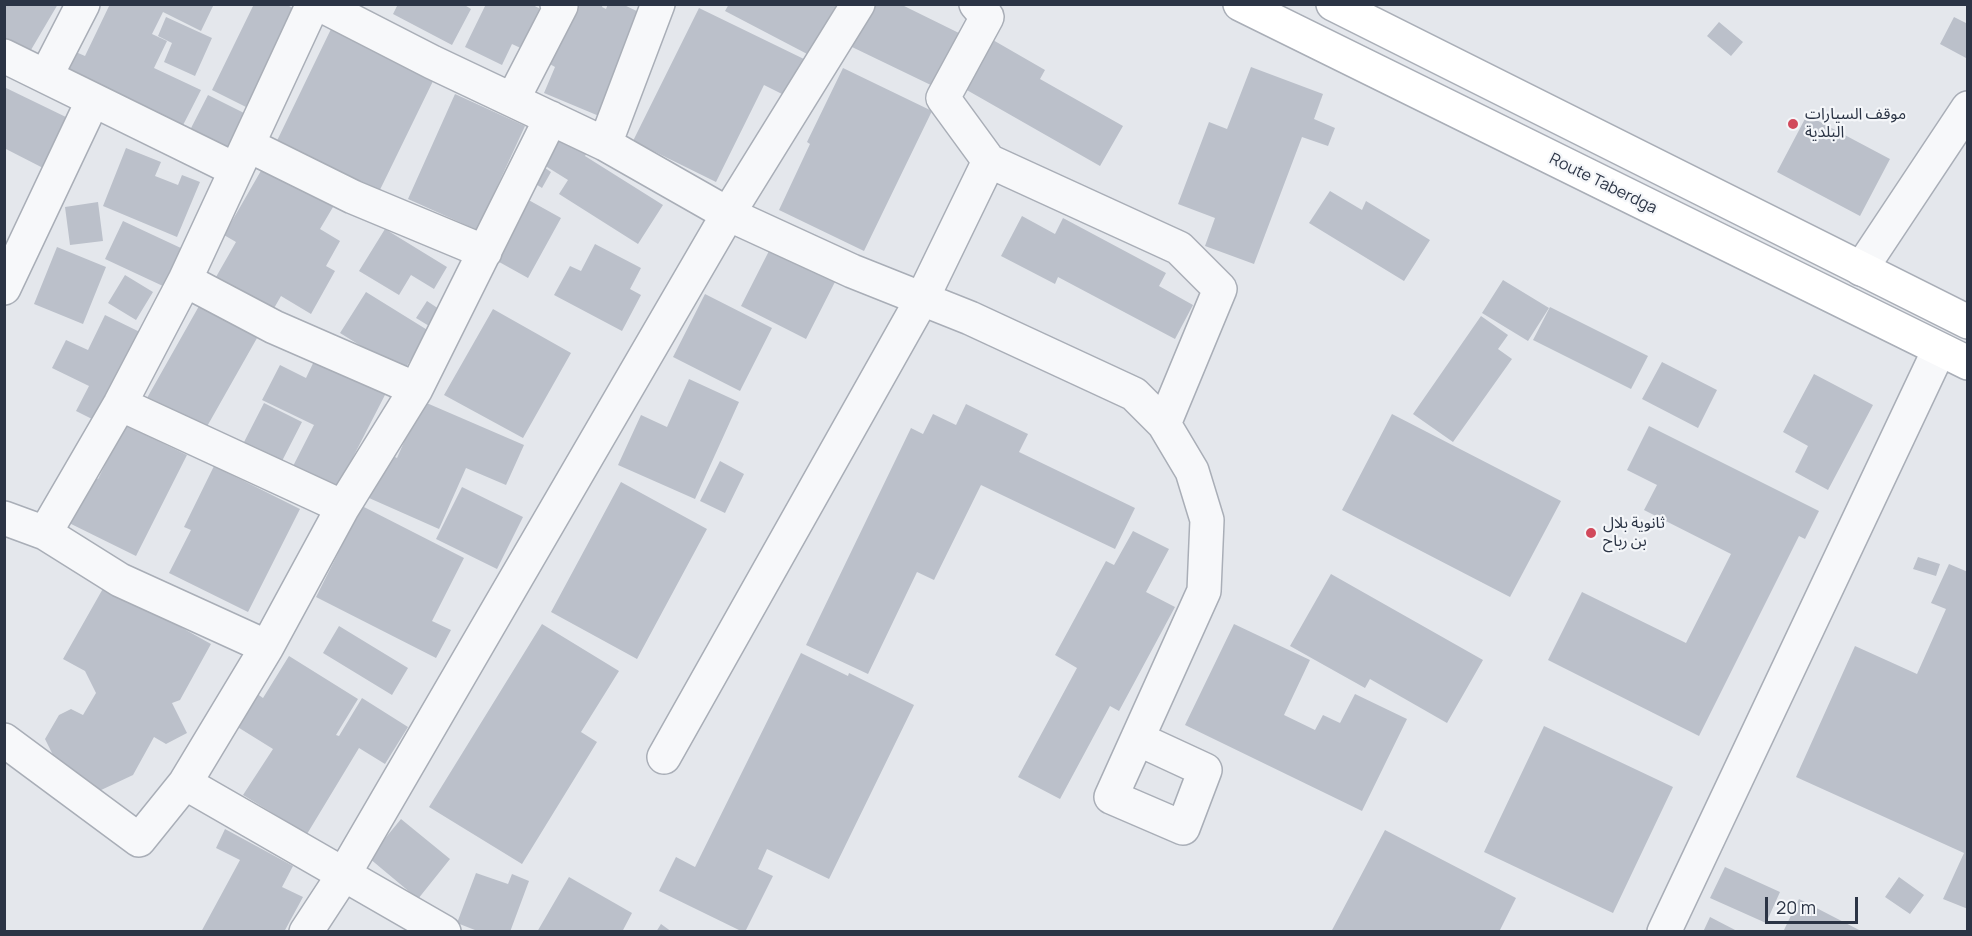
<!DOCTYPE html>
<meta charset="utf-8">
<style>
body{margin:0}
#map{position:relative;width:1972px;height:936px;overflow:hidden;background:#e4e7ec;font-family:Manrope,sans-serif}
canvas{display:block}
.frame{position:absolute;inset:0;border:6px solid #2b3445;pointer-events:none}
.scale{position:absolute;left:1765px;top:897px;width:93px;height:27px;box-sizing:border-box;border:3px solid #2b3445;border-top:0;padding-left:8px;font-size:18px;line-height:21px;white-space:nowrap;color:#2b3445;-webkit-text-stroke:4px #f4f6f9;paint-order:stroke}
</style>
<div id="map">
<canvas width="1972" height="936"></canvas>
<div class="frame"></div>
<div class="scale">20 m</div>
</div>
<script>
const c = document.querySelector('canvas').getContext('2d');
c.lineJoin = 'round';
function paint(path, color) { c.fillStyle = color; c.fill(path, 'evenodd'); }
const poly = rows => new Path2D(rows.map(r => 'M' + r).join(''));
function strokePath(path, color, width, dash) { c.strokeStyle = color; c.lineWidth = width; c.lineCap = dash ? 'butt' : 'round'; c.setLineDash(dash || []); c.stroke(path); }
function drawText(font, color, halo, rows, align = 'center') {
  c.font = font + ' Manrope,"Noto Sans Arabic",sans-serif'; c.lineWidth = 4.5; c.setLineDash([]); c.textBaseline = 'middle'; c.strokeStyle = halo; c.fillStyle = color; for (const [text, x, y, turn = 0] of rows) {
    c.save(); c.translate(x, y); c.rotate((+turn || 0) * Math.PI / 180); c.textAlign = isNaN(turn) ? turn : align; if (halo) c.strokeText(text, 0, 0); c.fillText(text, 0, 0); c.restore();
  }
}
const building = poly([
 [4,4,58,4,28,55,4,41],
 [110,4,214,4,201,31,163,12,152,34,167,41,154,68,201,90,180,131,58,72,69,49,85,56],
 [254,4,286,4,294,9,246,107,212,90],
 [398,4,463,4,471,9,452,45,393,14],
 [486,4,531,4,548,13,529,52,512,44,502,65,465,47],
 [573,4,603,4,602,7,606,9,608,4,622,4,643,14,599,116,544,93,555,67,548,63],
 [729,4,838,4,811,56,725,11],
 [872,4,900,4,963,35,937,88,852,47],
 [699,8,806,60,788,97,764,85,716,182,633,141],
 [166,17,212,38,195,76,164,62,172,43,158,36],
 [1954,17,1968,24,1966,58,1940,44],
 [1719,22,1743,42,1731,56,1707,36],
 [332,27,435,77,375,200,272,151],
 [986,36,1045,70,1040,79,1123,126,1100,166,958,85],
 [1251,67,1323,94,1314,119,1335,128,1328,146,1302,137,1254,264,1205,246,1215,218,1178,204,1209,122,1227,129],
 [843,68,932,111,864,251,779,210,810,144,807,142],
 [4,87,70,119,45,169,4,148],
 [455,94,525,126,477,230,408,199],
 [208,95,248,115,228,154,188,134],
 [1807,115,1890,159,1860,216,1777,172],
 [559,132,588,151,585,156,663,205,638,244,559,194,568,180,539,162],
 [126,148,161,162,155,176,178,185,182,175,200,182,177,237,103,206],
 [266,162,336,202,320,229,340,241,326,266,335,271,311,314,281,296,269,317,212,284,236,242,224,235],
 [538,163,551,172,542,188,528,179],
 [1330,191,1362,210,1366,201,1430,240,1404,281,1309,223],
 [525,198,561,218,528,278,492,258],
 [98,202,103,241,70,245,65,207],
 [1022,216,1055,234,1063,218,1166,273,1159,286,1193,305,1175,339,1058,277,1055,284,1001,256],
 [123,221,183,249,165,287,105,259],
 [385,229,447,267,434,289,411,275,399,295,359,271],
 [595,244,641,268,630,289,641,295,622,331,554,295,570,266,581,271],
 [57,247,106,267,83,324,34,304],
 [771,247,836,280,806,339,741,306],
 [125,275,153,292,136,320,108,303],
 [1503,280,1549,308,1528,341,1482,313],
 [366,292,429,331,403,372,340,333],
 [705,294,772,328,740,391,673,357],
 [203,299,261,331,205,430,147,398],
 [427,301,445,313,434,329,416,318],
 [1550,307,1648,356,1631,389,1533,340],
 [493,309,571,353,523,438,444,395],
 [105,315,146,335,102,424,76,411,89,386,52,368,66,340,88,350],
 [1481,316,1508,335,1498,349,1512,359,1453,442,1413,414],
 [316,357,386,393,334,494,290,472,314,425,262,400,280,365,306,378],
 [1662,362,1717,390,1698,428,1642,399],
 [1814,374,1873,405,1828,490,1795,472,1808,446,1783,432],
 [689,379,739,402,695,499,618,465,641,415,667,427],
 [422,401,524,445,506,485,466,468,439,529,369,498,389,454,397,458],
 [264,403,302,422,281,463,243,444],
 [966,404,1028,434,1019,452,1135,508,1115,549,981,485,934,580,917,572,868,674,806,645,911,428,923,434,933,414,956,425],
 [1392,414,1561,501,1510,597,1342,510],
 [125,425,187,455,136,556,63,520,87,473,98,479],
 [1649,426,1819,511,1805,539,1799,536,1699,736,1548,660,1582,592,1686,643,1731,554,1644,510,1657,485,1627,470],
 [720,461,744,474,725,513,700,501],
 [214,466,300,509,248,612,169,573,191,530,184,527],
 [621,482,707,529,637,659,551,612],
 [462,487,523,517,497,569,436,539],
 [362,506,464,558,432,621,451,630,436,658,316,597],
 [1133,531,1169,549,1146,592,1175,607,1119,711,1110,706,1060,799,1018,777,1077,668,1055,655,1106,561,1114,565],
 [1918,557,1940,564,1936,576,1913,569],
 [1949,564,1968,572,1968,909,1943,899,1964,853,1796,777,1855,646,1917,674,1946,609,1931,603],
 [1331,574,1483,660,1447,723,1370,679,1365,688,1290,646],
 [105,585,211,644,180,700,172,703,187,733,166,744,154,737,133,775,99,791,60,769,45,739,59,715,71,709,83,715,96,693,85,671,63,659],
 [542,624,619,671,581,732,597,742,522,864,429,807],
 [1234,624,1310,660,1284,715,1315,730,1323,715,1340,723,1355,694,1407,719,1362,811,1185,725],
 [339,626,408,668,392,695,323,653],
 [801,653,848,676,849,673,914,705,829,879,767,849,758,869,773,876,745,932,743,932,659,891,676,857,695,867],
 [289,656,358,699,336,735,339,736,362,698,408,727,385,764,359,748,307,834,243,795,273,749,236,726,256,693,263,698],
 [1544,726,1673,787,1613,913,1484,852],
 [401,819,450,859,418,899,369,858],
 [225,829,293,866,282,887,303,897,284,932,201,932,240,860,216,848],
 [1385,830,1516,898,1499,932,1331,932],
 [1725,867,1780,892,1766,923,1710,898],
 [476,873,508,884,512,874,529,881,510,932,480,932,457,923],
 [569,877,632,913,622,932,537,932],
 [1899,877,1924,895,1910,914,1885,897],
 [1799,899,1863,932,1783,932],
 [1710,917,1739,932,1703,932],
 [661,924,672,932,656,932]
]);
const street = poly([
 [319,4,432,62,605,144,728,214,852,271,970,318,1134,394,1164,424,1192,471,1207,520,1204,591,1111,797,1183,828,1205,770,1138,739],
 [976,4,987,17,943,98,989,161],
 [4,56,236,170],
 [46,76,83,4],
 [513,99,561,6,557,4],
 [605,144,658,4],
 [248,145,353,197,485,252],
 [1861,269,1968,108],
 [185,280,274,327,416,389],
 [4,288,93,100],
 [120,404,343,507],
 [4,518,45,533,120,580,267,647],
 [45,533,120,404,185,280,313,4],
 [4,740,139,840,185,783,267,647,343,507,416,389,551,118],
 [664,757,922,299,989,161,1179,248,1220,289,1164,424],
 [185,783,444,932],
 [306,932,344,874,728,214,858,4],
 [1664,932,1939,350]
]);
const secondary = poly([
 [1240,4,1968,363],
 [1333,4,1968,322]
]);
const markers = [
 [1793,124,6,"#d1495b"],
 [1591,533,6,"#d1495b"]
];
const poiNames = [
 ["موقف السيارات",1805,115],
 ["البلدية",1805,133],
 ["ثانوية بلال",1603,524],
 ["بن رباح",1603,542]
];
const streetNames = [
 ["Route Taberdga",1603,184,26]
];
paint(building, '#bbc0ca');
strokePath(street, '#a9aeb7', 36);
strokePath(secondary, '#a9aeb7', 36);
strokePath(street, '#f7f8fa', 33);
strokePath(secondary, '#fff', 33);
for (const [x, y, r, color] of markers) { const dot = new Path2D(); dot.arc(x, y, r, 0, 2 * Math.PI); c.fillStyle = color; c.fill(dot); strokePath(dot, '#f4f6f9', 2); }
drawText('16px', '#2b3445', '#f4f6f9', poiNames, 'left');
drawText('16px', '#2b3445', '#f4f6f9', streetNames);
</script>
